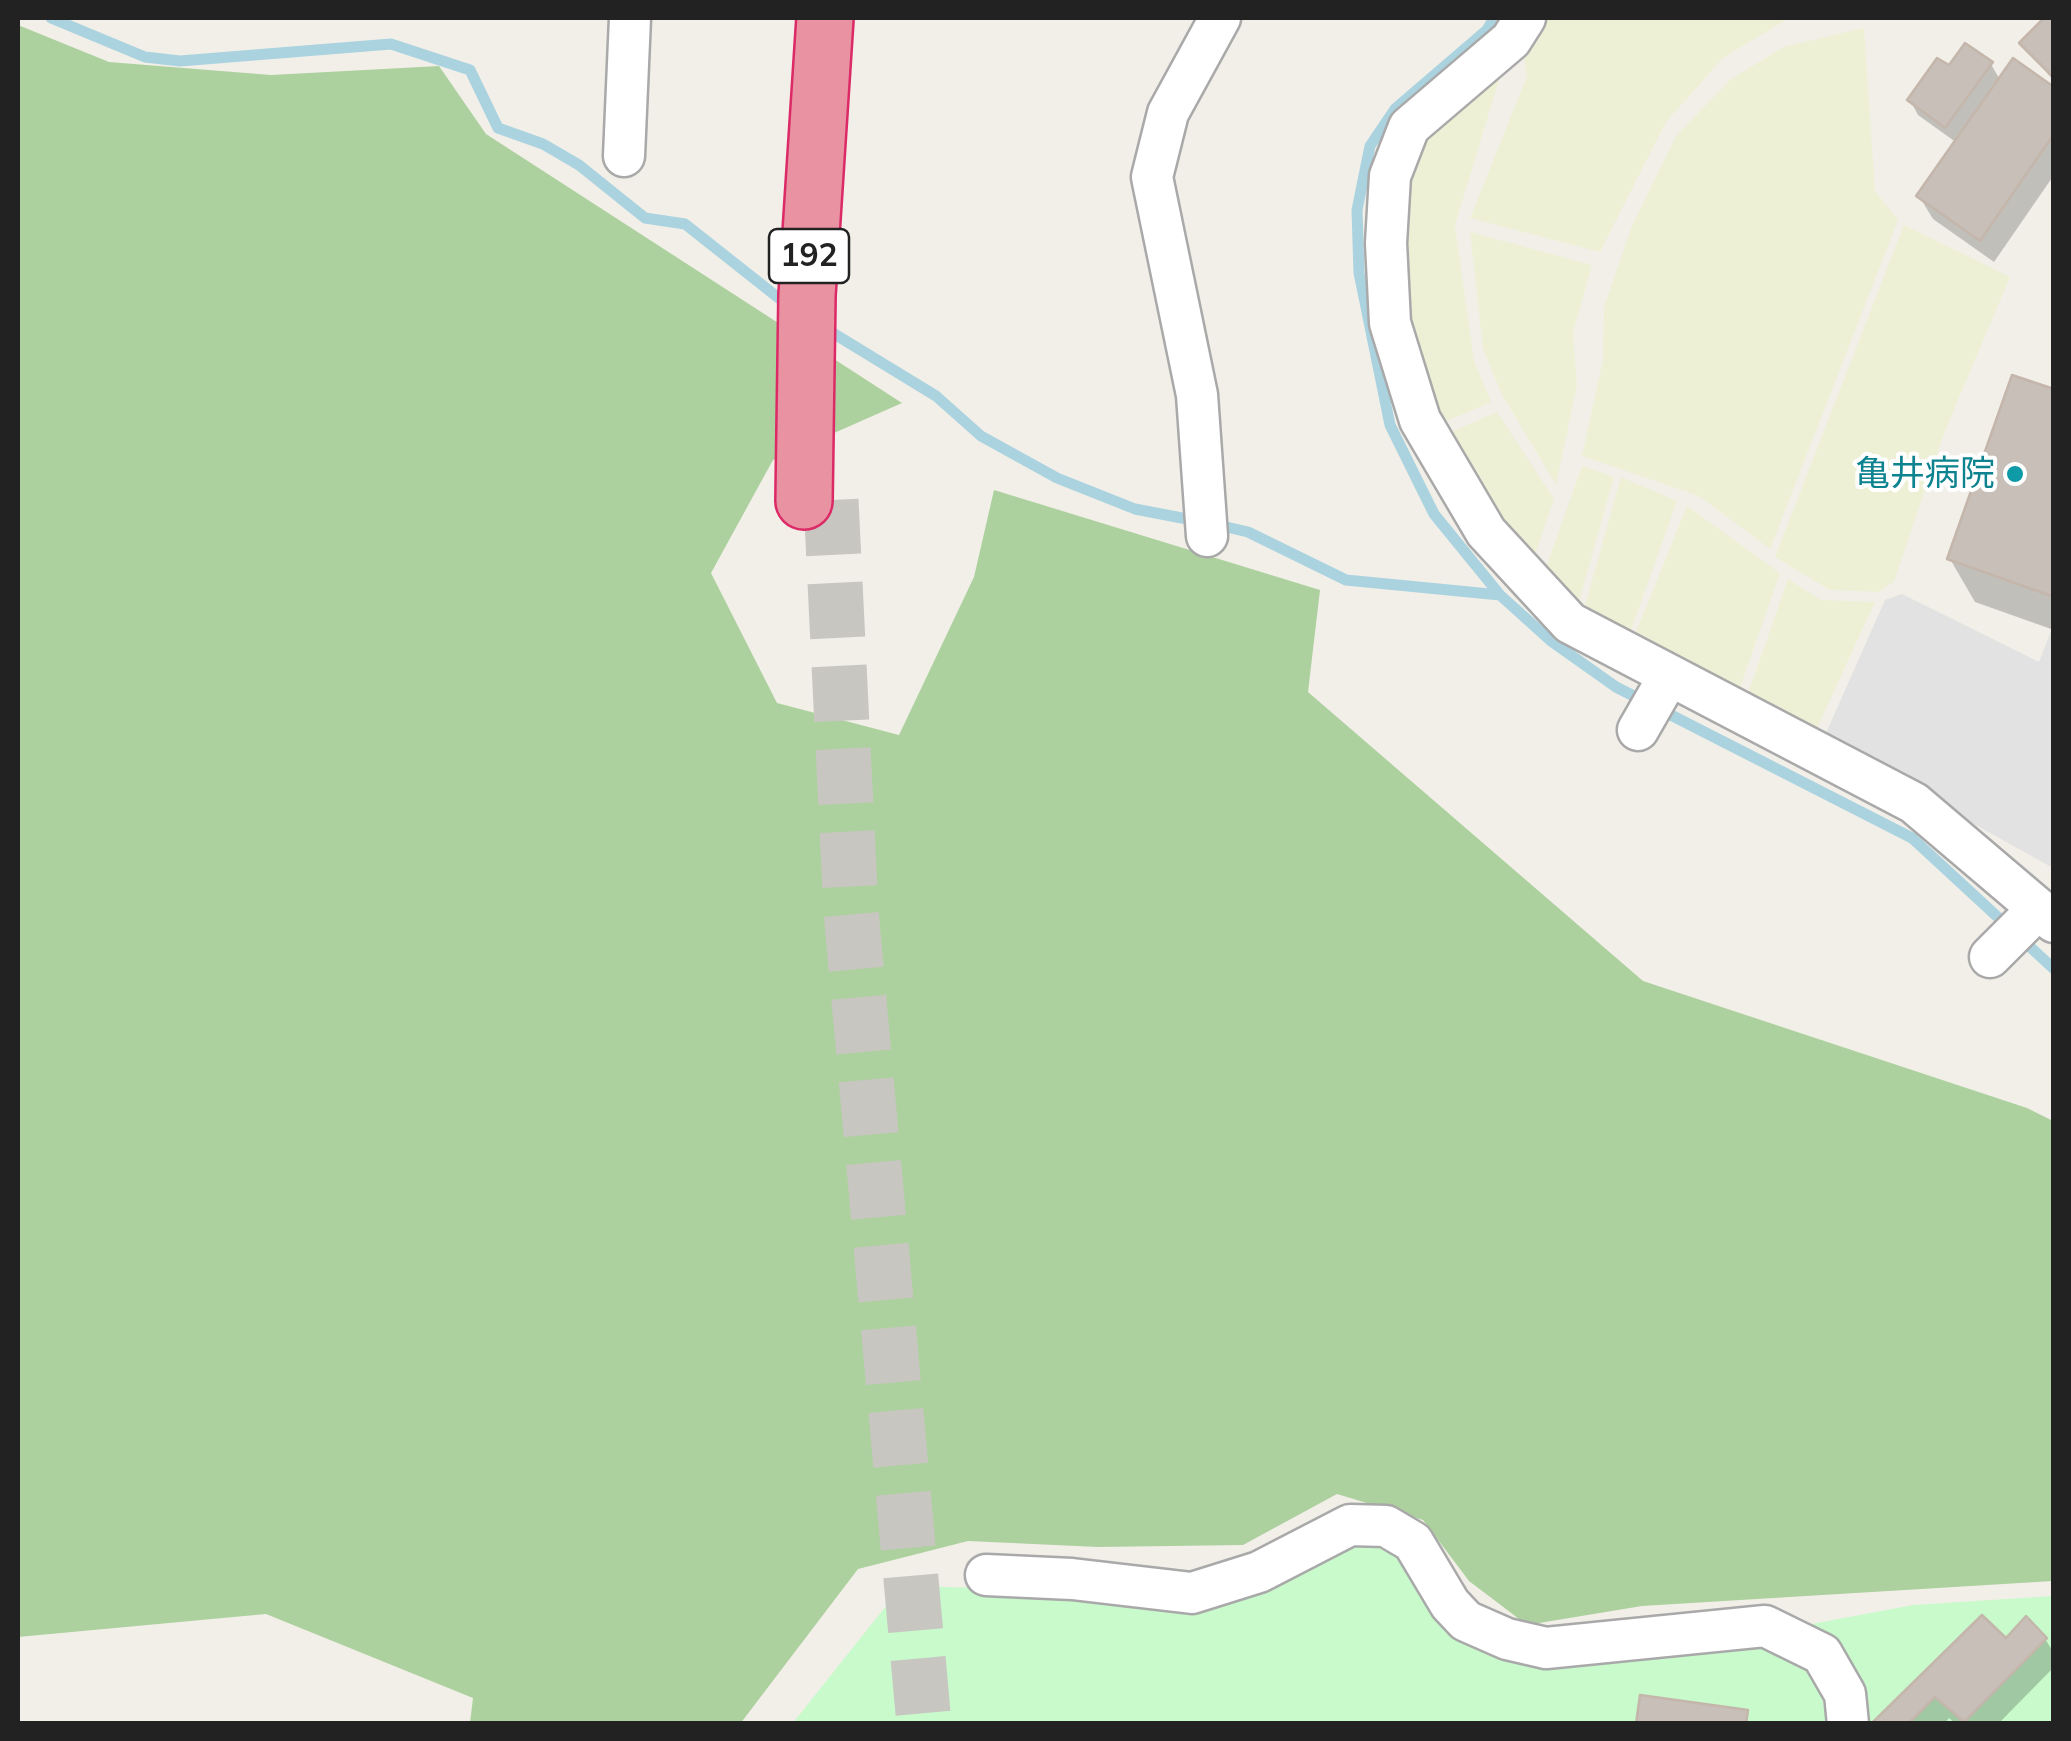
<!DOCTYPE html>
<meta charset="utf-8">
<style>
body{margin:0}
#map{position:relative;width:2071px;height:1741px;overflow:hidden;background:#f2efe9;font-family:Mulish,sans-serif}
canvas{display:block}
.frame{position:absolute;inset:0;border:20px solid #222;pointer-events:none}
</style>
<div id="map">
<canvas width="2071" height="1741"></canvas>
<div class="frame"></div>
</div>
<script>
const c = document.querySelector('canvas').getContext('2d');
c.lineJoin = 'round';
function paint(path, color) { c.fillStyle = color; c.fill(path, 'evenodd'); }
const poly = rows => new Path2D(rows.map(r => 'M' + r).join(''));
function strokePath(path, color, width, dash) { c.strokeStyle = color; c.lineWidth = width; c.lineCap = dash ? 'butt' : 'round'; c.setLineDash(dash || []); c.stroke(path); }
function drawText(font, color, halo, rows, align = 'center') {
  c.font = font + ' Mulish,"Noto Sans JP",sans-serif'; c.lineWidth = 8; c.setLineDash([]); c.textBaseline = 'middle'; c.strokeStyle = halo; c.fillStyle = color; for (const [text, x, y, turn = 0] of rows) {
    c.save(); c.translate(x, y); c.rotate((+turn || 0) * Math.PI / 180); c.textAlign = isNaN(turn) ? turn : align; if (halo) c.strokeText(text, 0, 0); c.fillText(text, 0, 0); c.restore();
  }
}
const farmland = poly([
 [1540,18,1784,18,1784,21,1723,58,1666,122,1600,252,1470,218,1527,76,1522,47],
 [1864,28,1875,191,1898,220,1770,549,1699,496,1582,456,1603,359,1604,307,1632,226,1676,136,1730,80,1783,47],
 [1502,70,1455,225,1474,361,1491,402,1442,423,1414,358,1398,292,1402,204,1418,137],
 [1904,225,2010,277,1945,431,1894,581,1879,592,1830,590,1775,557],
 [1470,232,1592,265,1573,333,1577,385,1556,485,1502,395,1483,349],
 [1497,412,1554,499,1533,560,1500,525,1449,433],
 [1582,466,1614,477,1576,613,1542,579],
 [1621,477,1677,501,1626,644,1582,616],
 [1687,506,1780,573,1735,702,1630,647],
 [1788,579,1821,600,1875,602,1812,739,1744,705]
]);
const forest = poly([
 [18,25,109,62,271,75,439,66,486,134,902,403,773,460,711,573,777,703,899,735,974,577,994,490,1320,590,1308,692,1643,981,2027,1108,2053,1121,2053,1581,1642,1606,1527,1625,1469,1581,1423,1520,1337,1494,1243,1545,1098,1547,968,1541,858,1569,740,1724,470,1723,473,1698,266,1614,18,1637]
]);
const park = poly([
 [1348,1534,1385,1540,1471,1645,1766,1638,1816,1670,1827,1723,792,1724,902,1586,989,1588,1191,1608],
 [2053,1596,2053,1723,1861,1723,1796,1627,1913,1605]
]);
const parking = poly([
 [1902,594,2039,662,2053,626,2053,868,1823,740,1885,600]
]);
const shadow = poly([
 [2047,18,2054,18,2054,81,2022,44],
 [1991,64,2000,80,2054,90,2054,175,1994,262,1933,219,1919,196,1957,143,1918,115,1910,100,1950,69],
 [2054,392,2054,630,1975,602,1950,559],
 [2045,1639,2054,1653,2054,1667,1998,1724,1956,1724,1949,1718,1944,1724,1875,1724,2006,1641]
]);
const stream = poly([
 [51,18,145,57,180,61,391,44,470,70,498,128,543,144,579,165,645,218,685,224,790,307],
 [1494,18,1487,30,1395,109,1370,146,1357,210,1359,273,1390,425,1434,514,1500,595,1551,641,1616,687,1912,838,2054,969],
 [823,327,936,396,981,436,1057,478,1135,509,1187,519],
 [1218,525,1248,532,1346,580,1500,595]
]);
const building = poly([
 [2044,18,2054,18,2054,78,2019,43,2044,18],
 [1965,43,1993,62,1945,128,1907,100,1937,58,1949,65,1965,43],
 [2013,58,2054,87,2054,134,1980,241,1916,196,2013,58],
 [2012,375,2054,389,2054,597,1947,559,2012,375],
 [1982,1615,2006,1638,2026,1616,2047,1638,1964,1722,1935,1697,1908,1724,1871,1724,1982,1615],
 [1640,1695,1748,1710,1746,1724,1636,1724,1640,1695]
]);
const highwayTunnel = poly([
 [831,500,851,911,924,1724]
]);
const minor = poly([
 [1525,18,1511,40,1409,127,1390,176,1386,243,1390,323,1420,420,1486,532,1570,623,1914,803,2054,922],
 [624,156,630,18],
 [1207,536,1197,395,1152,177,1168,113,1220,18],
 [1638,730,1669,676],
 [1990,957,2038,909],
 [986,1575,1072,1579,1192,1593,1259,1572,1350,1525,1386,1526,1413,1542,1450,1604,1466,1621,1507,1639,1546,1648,1765,1626,1822,1654,1845,1694,1848,1724]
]);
const highway = poly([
 [804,501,807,295,825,18]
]);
const markers = [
 [2015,474,10,"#0f9aa8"]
];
const shields = [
 [809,256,80]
];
const shieldNames = [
 ["192",809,256]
];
const cultureNames = [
 ["亀井病院",1995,474]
];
paint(farmland, '#eef0d5');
paint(forest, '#add19e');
paint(park, '#c8facc');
paint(parking, '#e2e2e2');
paint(shadow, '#0003');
strokePath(stream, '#aad3df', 11);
paint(building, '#c7bfb8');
strokePath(building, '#c4b6ab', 2.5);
strokePath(highwayTunnel, '#c8c6c1', 55, [55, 28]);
strokePath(minor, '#a9a9a9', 45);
strokePath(highway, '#dc2a67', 60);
strokePath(minor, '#fff', 40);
strokePath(highway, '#e892a2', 55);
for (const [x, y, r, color] of markers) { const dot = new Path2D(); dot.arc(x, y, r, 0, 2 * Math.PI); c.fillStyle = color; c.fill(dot); strokePath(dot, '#fff', 4); }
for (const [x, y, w] of shields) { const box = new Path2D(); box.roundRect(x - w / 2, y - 27, w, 54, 8); c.fillStyle = '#fff'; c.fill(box); strokePath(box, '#222', 2.5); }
drawText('bold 32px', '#222', null, shieldNames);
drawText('35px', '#0d838f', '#fff', cultureNames, 'right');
</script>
